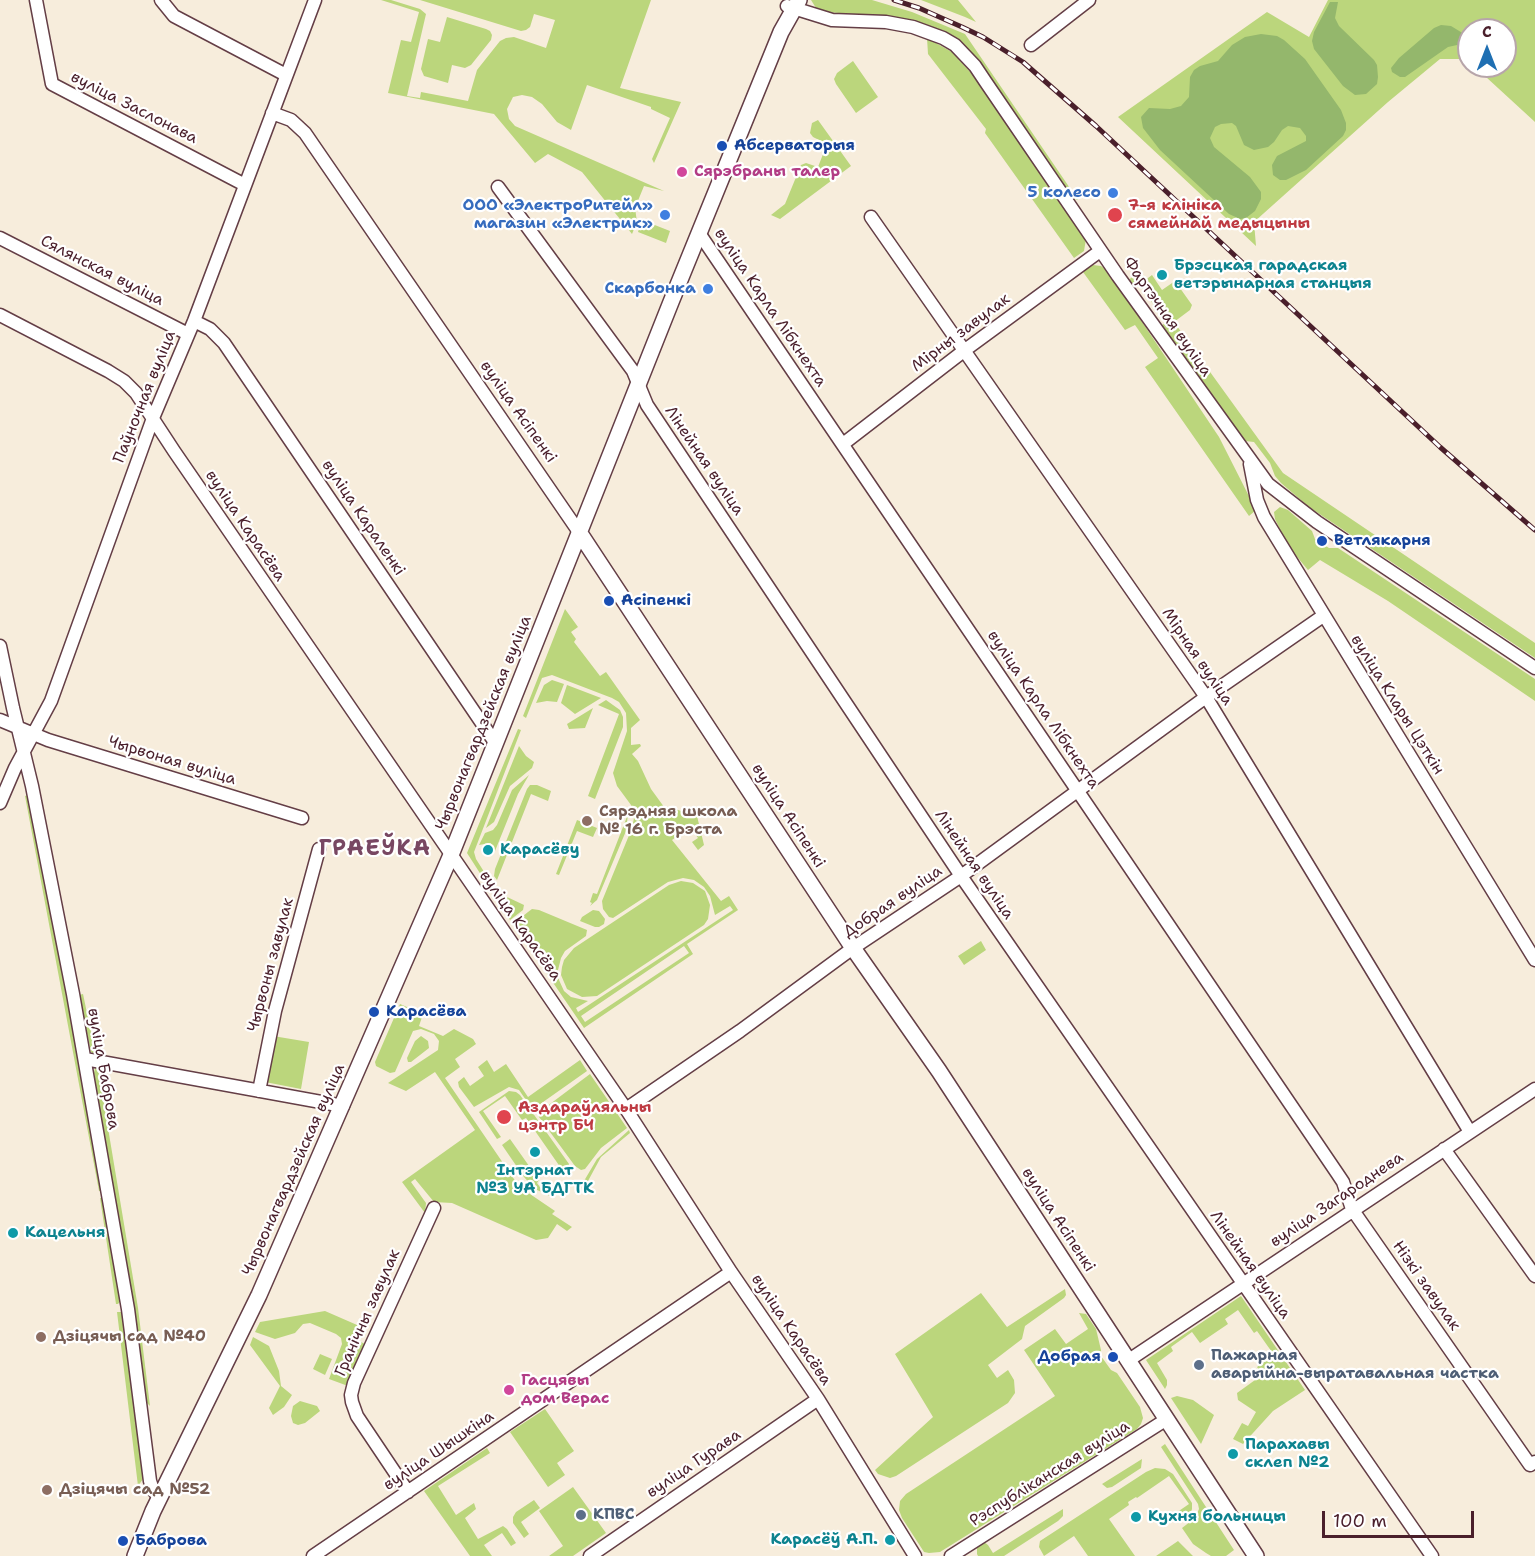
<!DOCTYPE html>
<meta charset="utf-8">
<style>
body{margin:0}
#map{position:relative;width:1535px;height:1556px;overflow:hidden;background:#f7eddc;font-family:"Shantell Sans",sans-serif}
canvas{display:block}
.north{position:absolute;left:1457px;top:18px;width:60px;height:60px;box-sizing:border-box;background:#fff;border:2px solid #b7a5aa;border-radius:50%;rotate:0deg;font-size:16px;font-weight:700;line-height:24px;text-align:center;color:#4a1f2b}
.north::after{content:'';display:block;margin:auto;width:21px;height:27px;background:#1f6fb2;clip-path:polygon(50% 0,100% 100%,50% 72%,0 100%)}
.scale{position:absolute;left:1322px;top:1511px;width:152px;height:27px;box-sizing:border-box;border:3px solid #4a1f2b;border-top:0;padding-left:8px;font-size:18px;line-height:21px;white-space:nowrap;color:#4a1f2b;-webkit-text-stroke:4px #fff;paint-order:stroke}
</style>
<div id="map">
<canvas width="1535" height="1556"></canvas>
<div class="north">С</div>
<div class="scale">100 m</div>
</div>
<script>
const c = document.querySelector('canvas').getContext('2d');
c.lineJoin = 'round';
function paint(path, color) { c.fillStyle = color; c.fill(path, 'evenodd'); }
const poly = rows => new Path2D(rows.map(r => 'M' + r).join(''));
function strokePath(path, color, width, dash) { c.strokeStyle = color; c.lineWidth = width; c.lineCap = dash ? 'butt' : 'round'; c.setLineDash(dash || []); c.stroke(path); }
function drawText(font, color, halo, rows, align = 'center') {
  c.font = font + ' "Shantell Sans",sans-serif'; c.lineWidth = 4.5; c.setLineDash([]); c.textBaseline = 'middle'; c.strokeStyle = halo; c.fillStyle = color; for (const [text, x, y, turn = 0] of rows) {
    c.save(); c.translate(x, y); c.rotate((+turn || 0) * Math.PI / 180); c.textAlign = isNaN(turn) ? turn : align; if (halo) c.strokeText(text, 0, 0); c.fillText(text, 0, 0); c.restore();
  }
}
const green = poly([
 [381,0,391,0,420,9,426,14,407,96,420,98,421,92,468,101,477,70,500,41,506,38,514,37,546,48,555,20,534,14,530,27,526,30,521,31,420,0,651,0,620,88,681,102,654,163,652,159,670,118,651,109,651,107,587,85,571,130,557,122,542,104,532,97,522,95,513,97,507,109,509,119,515,126,664,191,644,186,635,208,637,222,632,234,582,172,548,154,535,163,494,114,388,93,401,40,411,42,419,12],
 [811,0,872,0,912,12,965,34,1078,200,1071,198,972,54,955,38,934,28,907,19,827,12,816,8],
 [921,0,958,0,976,22,965,17],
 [1328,0,1535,0,1535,122,1474,66,1505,66,1505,30,1469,30,1469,62,1466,59,1440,59,1388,102,1254,222,1256,246,1118,117,1267,12,1309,37],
 [447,17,486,29,490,31,492,35,491,40,471,65,465,68,452,65,448,83,424,76,421,69,428,39,440,42],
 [927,38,952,52,983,86,1086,239,1084,251,1074,258,985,133,986,129,928,54],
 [853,61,878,97,856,113,836,84,834,79,837,73],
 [818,120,851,166,780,219,771,215,785,204,801,165,806,163,818,167,827,144,813,137,810,133,812,123],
 [642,220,670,231,666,243,638,232],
 [1093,265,1101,266,1108,271,1219,437,1256,510,1249,516,1145,367,1158,358,1135,325,1125,330,1083,272],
 [1137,271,1144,281,1152,275,1162,290,1175,281,1192,305,1190,310,1174,322,1283,473,1535,643,1535,658,1309,507,1281,483,1275,476,1270,463,1254,442,1245,441,1222,415,1160,327,1166,322,1138,283,1132,286,1130,283,1130,279],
 [1280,507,1288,510,1312,531,1315,539,1329,548,1338,548,1535,679,1535,701,1388,601,1320,560,1308,570,1288,546,1275,519,1274,512],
 [565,609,578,627,571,632,576,639,574,642,600,676,606,672,640,720,631,728,631,745,640,744,641,746,632,754,638,761,651,789,667,811,672,808,697,816,704,845,698,850,692,842,698,838,690,827,672,840,721,901,729,896,738,910,687,944,693,954,584,1028,513,924,528,912,532,909,539,910,587,930,586,936,565,951,561,958,558,970,559,980,564,991,571,997,588,1001,576,1008,578,1012,733,910,730,906,715,915,710,896,704,887,694,880,683,878,668,882,613,918,609,917,603,909,602,901,632,828,634,818,631,805,617,786,613,773,627,731,626,713,619,702,612,698,552,675,542,678,526,718,523,716],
 [684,946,689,953,585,1022,581,1016],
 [552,680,564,684,557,702,547,701,536,703,544,685],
 [567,685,601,698,575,714,561,703],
 [606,700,620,710,623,717,623,727,595,799,588,796,619,714,598,705],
 [593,708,585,728,569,729,567,724],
 [518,729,521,730,474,852,476,859,493,886,505,896,524,905,523,910,510,920,467,853],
 [519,746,526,756,534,762,532,768,510,786,494,822,486,828],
 [529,775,518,794,495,851,494,846,490,843,479,845,485,833,493,830,497,825,512,790],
 [530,785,537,785,551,791,548,801,531,794,497,880,494,876,495,869,527,789],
 [28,795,104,1191,99,1191,25,796],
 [628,814,626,831,597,900,590,906,592,903,590,902,593,893,597,894],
 [577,820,597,828,593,837,577,831,559,875,556,874],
 [681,881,693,883,705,891,710,905,708,919,704,925,597,996,582,997,567,989,561,975,562,967,564,960,574,948,669,885],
 [593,910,599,911,605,919,604,924,599,927,595,927,580,921,582,917],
 [981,941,986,950,964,965,958,956],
 [83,994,96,1056,91,1052,79,995],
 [400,1004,423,1014,419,1026,443,1036,454,1029,473,1039,476,1044,455,1059,460,1067,445,1078,516,1182,527,1192,555,1211,552,1214,572,1227,567,1231,557,1224,548,1238,536,1240,452,1203,434,1202,415,1179,411,1182,426,1203,425,1213,402,1182,475,1130,435,1072,406,1091,388,1083,438,1050,439,1041,434,1034,421,1029,413,1031,395,1072,390,1073,376,1066,375,1062],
 [273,1036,309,1042,301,1089,265,1082],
 [421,1036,428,1041,429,1048,411,1062,408,1062,407,1058,415,1041],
 [487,1060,494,1072,506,1064,528,1097,580,1060,587,1071,536,1107,528,1103,519,1090,509,1087,474,1107,459,1087,458,1082,464,1077,470,1086,484,1076,478,1067],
 [95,1068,98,1068,138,1308,150,1406,146,1402,132,1302,94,1073],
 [590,1074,627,1128,601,1148,585,1169,581,1170,575,1166,539,1117,538,1113],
 [509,1091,516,1092,520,1095,569,1164,569,1167,563,1171,526,1118,522,1120,505,1096,483,1111,501,1137,497,1139,479,1112],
 [629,1130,630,1133,601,1157,582,1192,581,1186,597,1159],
 [510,1139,539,1180,537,1183,542,1190,545,1188,552,1197,535,1189,524,1177,502,1145],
 [105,1197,122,1299,118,1304,116,1304,100,1198],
 [1065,1289,1066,1295,1064,1298,1025,1326,1022,1339,988,1365,997,1378,1008,1370,1014,1380,1015,1393,1008,1403,896,1476,890,1478,878,1474,875,1470,933,1417,895,1354,981,1293,1007,1327],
 [1241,1296,1305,1390,1273,1411,1243,1444,1233,1439,1242,1423,1248,1426,1256,1412,1238,1400,1237,1393,1262,1375,1257,1367,1274,1355,1257,1331,1254,1333,1238,1310,1225,1319,1228,1324,1200,1343,1192,1332,1171,1347,1173,1351,1157,1363,1167,1380,1167,1385,1165,1389,1146,1360],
 [325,1311,364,1328,359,1341,367,1345,348,1386,329,1379,342,1344,341,1338,336,1334,310,1323,303,1324,295,1333,275,1339,255,1332,260,1322],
 [117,1312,121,1312,124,1317,143,1479,138,1486],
 [1079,1313,1086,1314,1096,1329,1101,1350,1101,1356,1111,1370,1117,1373,1140,1407,1143,1418,1141,1424,1137,1429,940,1552,929,1553,924,1552,902,1518,899,1510,900,1501,906,1494,1055,1396,1024,1350,1055,1329,1066,1344,1088,1329],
 [253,1337,269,1346,279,1371,281,1386,292,1395,284,1407,273,1415,269,1408,280,1386,250,1345],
 [320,1354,332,1359,325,1375,313,1369],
 [1177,1396,1193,1400,1214,1415,1201,1444,1171,1398],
 [300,1401,317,1406,320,1411,305,1423,298,1425,293,1423,291,1416,293,1406],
 [545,1409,574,1451,557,1463,565,1475,548,1487,510,1432],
 [1165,1444,1234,1550,1226,1556,1211,1556,1206,1553,1193,1544,1182,1528,1195,1518,1199,1509,1198,1504,1161,1447],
 [487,1448,490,1453,438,1486,456,1515,474,1503,476,1509,465,1518,478,1539,503,1526,507,1529,516,1543,511,1546,502,1533,484,1545,492,1556,470,1556,424,1491],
 [1142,1459,1141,1468,1112,1487,1107,1488,1102,1484],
 [1155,1468,1165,1469,1173,1474,1192,1503,1192,1509,1190,1515,1178,1523,1173,1515,1189,1504,1169,1476,1137,1498,1136,1497,1128,1502,1129,1505,1109,1519,1135,1556,1088,1556,1074,1536,1044,1556,1039,1547,1040,1541,1146,1472],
 [573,1487,606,1533,573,1556,549,1556,563,1546,539,1511],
 [534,1500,540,1508,521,1522,529,1534,524,1538,513,1523,513,1517,516,1512],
 [1063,1509,1063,1516,1058,1521,1004,1556,978,1556,977,1554,977,1547,980,1543,984,1542,988,1545,993,1553],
 [1178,1541,1193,1556,1156,1556]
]);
const forest = poly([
 [1330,2,1338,2,1335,18,1339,26,1374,60,1377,65,1378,77,1377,84,1366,94,1355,95,1343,86,1314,49,1312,41,1314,32],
 [1441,25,1451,26,1469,37,1469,54,1457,45,1448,47,1405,77,1400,77,1392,72,1391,68,1399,58,1434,28],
 [1261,34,1277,36,1284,40,1305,59,1341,110,1346,123,1346,130,1343,136,1306,170,1286,180,1280,180,1273,175,1272,165,1277,156,1306,141,1306,136,1300,128,1288,126,1282,130,1274,142,1268,147,1254,150,1244,145,1236,126,1232,123,1221,124,1215,127,1210,138,1214,147,1250,177,1261,192,1261,199,1255,211,1246,218,1240,219,1229,214,1160,150,1143,128,1141,117,1149,108,1170,109,1181,106,1189,97,1190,77,1194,70,1200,66,1218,61,1232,45,1245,37]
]);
const minor = poly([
 [36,0,52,84,245,185],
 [161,0,174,16,286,75],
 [787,6,832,20,886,22,913,27,943,38,955,45,975,66,985,81,1118,276,1268,484,1317,522,1535,668],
 [1031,45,1089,0],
 [272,113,291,120,305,133,579,532],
 [498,187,633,371,647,405,961,876,1432,1556],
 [871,217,1206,697,1470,1132],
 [699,233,1337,1173,1343,1182,1352,1209,1530,1465,1535,1462],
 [0,238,188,334],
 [0,315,108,371,124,381,136,393,174,451,626,1109,731,1272,818,1399,915,1556],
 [194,321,210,329,224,343,496,744],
 [843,444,965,350,1100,251],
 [1250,464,1257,500,1264,517,1535,960],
 [0,646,13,708,32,786,73,994,128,1309,150,1481,153,1490,160,1498],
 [0,720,48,740,302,818],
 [0,803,15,768,51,701,153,418,194,321,315,0],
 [85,1059,343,1106],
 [259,1091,275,1011,319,849],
 [626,1109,740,1031,853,948,961,876,1206,697,1323,616],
 [1444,1149,1535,1276],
 [1129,1360,1535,1089],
 [408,1492,357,1416,352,1402,351,1395,354,1383,434,1208],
 [313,1556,731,1272],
 [590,1556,818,1399],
 [951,1556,1167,1419]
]);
const major = poly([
 [579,532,853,948,939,1071,1256,1556],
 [135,1556,153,1511,259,1295,451,855,671,302,781,32,799,0]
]);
const rail = poly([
 [894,0,919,8,962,27,983,37,1023,62,1096,126,1440,447,1535,530]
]);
const markers = [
 [722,146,6,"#1a4fb4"],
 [682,172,6,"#d1479c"],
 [1113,193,6,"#3f7fe0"],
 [665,215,6,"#3f7fe0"],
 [1115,215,8,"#e0444e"],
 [1162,275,6,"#0f9aa8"],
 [708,289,6,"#3f7fe0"],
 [1322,541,6,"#1a4fb4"],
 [609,601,6,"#1a4fb4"],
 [587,821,6,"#8d6e63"],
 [488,850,6,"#0f9aa8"],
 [374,1012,6,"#1a4fb4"],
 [504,1117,8,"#e0444e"],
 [535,1152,6,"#0f9aa8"],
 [13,1233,6,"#0f9aa8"],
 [41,1337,6,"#8d6e63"],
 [1113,1357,6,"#1a4fb4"],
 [1199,1365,6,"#5c6f8a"],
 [509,1390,6,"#d1479c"],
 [1233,1454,6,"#0f9aa8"],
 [47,1490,6,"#8d6e63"],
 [581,1515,6,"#5c6f8a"],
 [1136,1517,6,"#0f9aa8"],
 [890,1540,6,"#0f9aa8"],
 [123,1541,6,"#1a4fb4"]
];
const streetNames = [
 ["вуліца Заслонава",134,108,27],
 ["Сялянская вуліца",102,271,27],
 ["вуліца Карла Лібкнехта",770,308,56],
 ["Фартэчная вуліца",1167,317,55],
 ["Мірны завулак",961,333,-37],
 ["Паўночная вуліца",145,397,-68],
 ["вуліца Асіпенкі",518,412,55],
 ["Лінейная вуліца",704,461,56],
 ["вуліца Караленкі",363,518,56],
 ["вуліца Карасёва",245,526,56],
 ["Мірная вуліца",1197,657,56],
 ["вуліца Клары Цэткін",1397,705,58],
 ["вуліца Карла Лібкнехта",1043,710,56],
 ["Чырвонагвардзейская вуліца",484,723,-68],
 ["Чырвоная вуліца",172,761,17],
 ["вуліца Асіпенкі",788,816,57],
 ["Лінейная вуліца",974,865,56],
 ["Добрая вуліца",893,902,-34],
 ["вуліца Карасёва",520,926,55],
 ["Чырвоны завулак",271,965,-75],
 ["вуліца Баброва",103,1069,80],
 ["Чырвонагвардзейская вуліца",294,1170,-66],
 ["вуліца Загароднева",1337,1200,-34],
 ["вуліца Асіпенкі",1058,1220,57],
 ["Лінейная вуліца",1250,1265,55],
 ["Нізкі завулак",1426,1286,55],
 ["Гранічны завулак",368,1313,-66],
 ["вуліца Карасёва",791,1330,56],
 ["вуліца Шышкіна",439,1451,-34],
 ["вуліца Гурава",694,1464,-34],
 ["Рэспубліканская вуліца",1050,1474,-32]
];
const transitNames = [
 ["Абсерваторыя",734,146],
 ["Ветлякарня",1334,541],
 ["Асіпенкі",621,601],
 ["Карасёва",386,1012],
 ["Добрая",1101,1357,"right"],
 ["Баброва",135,1541]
];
const hotelNames = [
 ["Сярэбраны талер",694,172],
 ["Гасцявы",521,1381],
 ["дом Верас",521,1399]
];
const shopNames = [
 ["5 колесо",1101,193],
 ["ООО «ЭлектроРитейл»",653,206],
 ["магазин «Электрик»",653,224],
 ["Скарбонка",696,289]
];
const healthNames = [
 ["7-я клініка",1128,206],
 ["сямейнай медыцыны",1128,224],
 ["Аздараўляльны",518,1108],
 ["цэнтр БЧ",518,1126]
];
const cultureNames = [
 ["Брэсцкая гарадская",1174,266],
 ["ветэрынарная станцыя",1174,284],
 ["Карасёву",500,850],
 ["Інтэрнат",535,1171,"center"],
 ["№3 УА БДГТК",535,1189,"center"],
 ["Кацельня",25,1233],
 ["Парахавы",1245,1445],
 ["склеп №2",1245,1463],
 ["Кухня больницы",1148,1517],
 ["Карасёў А.П.",878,1540,"right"]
];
const educationNames = [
 ["Сярэдняя школа",599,812],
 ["№ 16 г. Брэста",599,830],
 ["Дзіцячы сад №40",53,1337],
 ["Дзіцячы сад №52",59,1490]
];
const serviceNames = [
 ["Пажарная",1211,1356],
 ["аварыйна-выратавальная частка",1211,1374],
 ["КПВС",593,1515]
];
const districtNames = [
 ["ГРАЕЎКА",375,849]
];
paint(green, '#bbd67c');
paint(forest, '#94b76c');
strokePath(minor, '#643e46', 15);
strokePath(major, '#643e46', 18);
strokePath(minor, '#fff', 12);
strokePath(major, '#fff', 15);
strokePath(rail, '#4a1f2b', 5);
strokePath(rail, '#fff', 3, [9]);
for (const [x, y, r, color] of markers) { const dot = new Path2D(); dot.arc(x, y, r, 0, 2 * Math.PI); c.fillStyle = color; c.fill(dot); strokePath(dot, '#fff', 2); }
drawText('16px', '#4a1f2b', '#fff', streetNames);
drawText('bold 16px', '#164399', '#fff', transitNames, 'left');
drawText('bold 16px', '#b23c85', '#fff', hotelNames, 'left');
drawText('bold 16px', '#366cbe', '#fff', shopNames, 'right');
drawText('bold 16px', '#be3a42', '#fff', healthNames, 'left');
drawText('bold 16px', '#0d838f', '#fff', cultureNames, 'left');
drawText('bold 16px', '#785e54', '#fff', educationNames, 'left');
drawText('bold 16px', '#4e5e75', '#fff', serviceNames, 'left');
c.letterSpacing = '1.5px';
drawText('bold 22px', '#784762', '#fff', districtNames);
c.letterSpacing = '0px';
</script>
